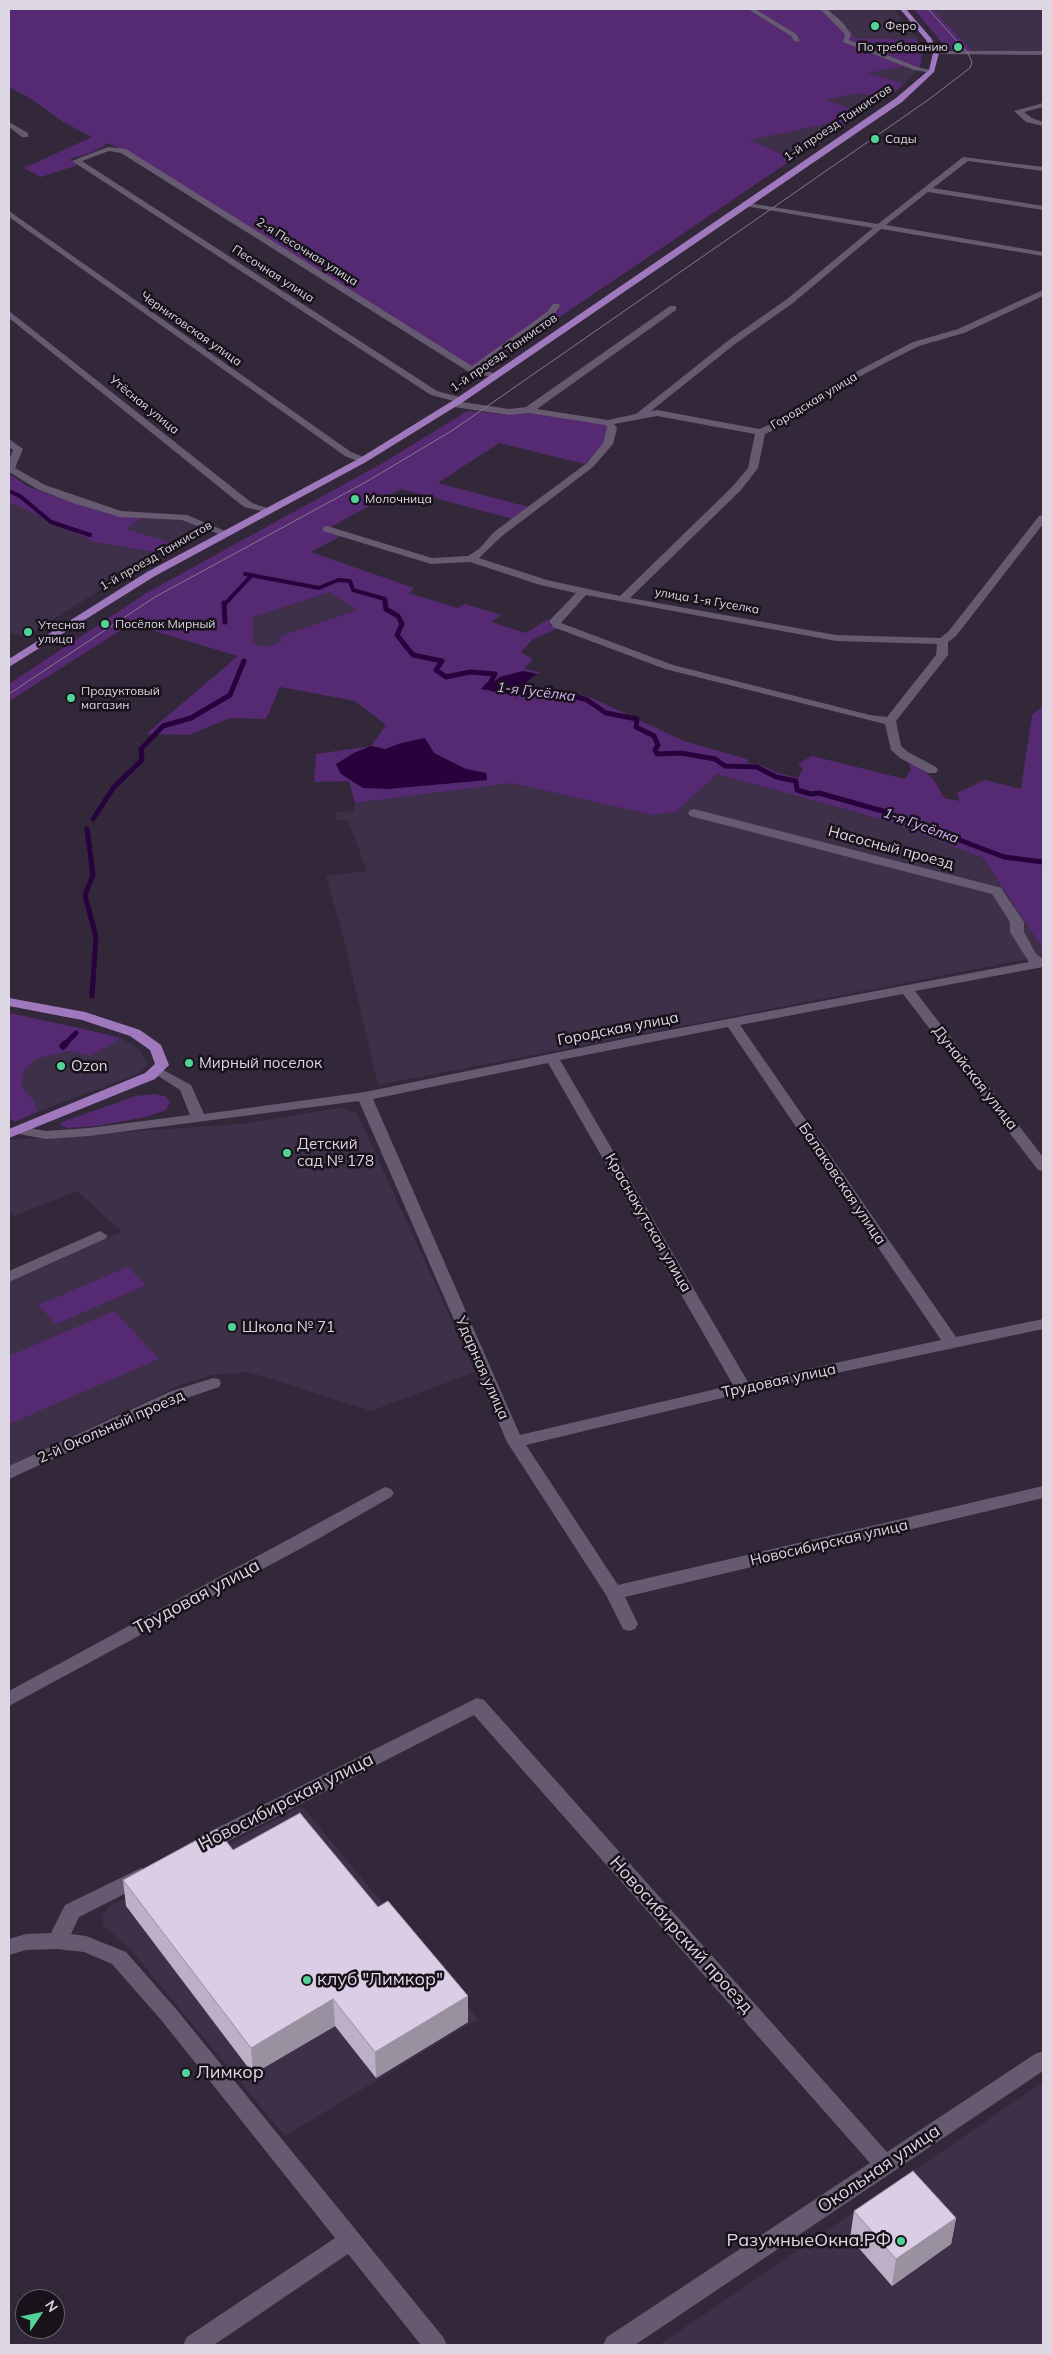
<!DOCTYPE html>
<meta charset="utf-8">
<style>
body{margin:0}
#map{position:relative;width:1052px;height:2354px;overflow:hidden;background:#32283a;font-family:Mulish,sans-serif}
canvas{display:block}
.frame{position:absolute;inset:0;border:10px solid #ddd7e3;pointer-events:none}
.north{position:absolute;left:15px;top:2289px;width:50px;height:50px;box-sizing:border-box;background:#18131b;border:1px solid #67616b;border-radius:50%;rotate:56deg;font-size:14px;font-weight:700;line-height:20px;text-align:center;color:#ddd7e3}
.north::after{content:'';display:block;margin:auto;width:18px;height:22px;background:#51d397;clip-path:polygon(50% 0,100% 100%,50% 72%,0 100%)}
</style>
<div id="map">
<canvas width="1052" height="2354"></canvas>
<div class="frame"></div>
<div class="north">N</div>
</div>
<script>
const c = document.querySelector('canvas').getContext('2d');
c.lineJoin = 'round';
function paint(path, color) { c.fillStyle = color; c.fill(path, 'evenodd'); }
const poly = rows => new Path2D(rows.map(r => 'M' + r).join(''));
function strokePath(path, color, width, dash) { c.strokeStyle = color; c.lineWidth = width; c.lineCap = dash ? 'butt' : 'round'; c.setLineDash(dash || []); c.stroke(path); }
function drawText(font, color, halo, rows, align = 'center') {
  c.font = font + ' Mulish,sans-serif'; c.lineWidth = 5; c.setLineDash([]); c.textBaseline = 'middle'; c.strokeStyle = halo; c.fillStyle = color; for (const [text, x, y, turn = 0] of rows) {
    c.save(); c.translate(x, y); c.rotate((+turn || 0) * Math.PI / 180); c.textAlign = isNaN(turn) ? turn : align; if (halo) c.strokeText(text, 0, 0); c.fillText(text, 0, 0); c.restore();
  }
}
const built = poly([
 [826,9,894,9,917,39,856,39,843,22],
 [933,9,1043,9,1043,51,973,52],
 [905,66,918,70,905,84,866,73],
 [858,93,884,99,863,113,823,100],
 [827,124,839,128,793,159,749,140],
 [9,502,94,542,159,553,25,637,9,632],
 [141,518,181,518,200,525,206,529,176,544,126,529],
 [330,592,358,610,279,637,282,641,265,647,253,643,253,617],
 [717,774,884,820,983,858,1043,949,1043,956,378,1085,343,936,326,876,367,871,348,820,337,820,336,812,354,811,355,803,512,783,652,815,676,812],
 [121,1038,140,1050,148,1065,137,1074,37,1112,34,1101,20,1086,24,1071,36,1059,69,1051,91,1055],
 [340,1108,357,1113,475,1372,371,1411,249,1372,212,1375,180,1385,9,1466,9,1282,122,1232,77,1191,14,1216,9,1211,9,1140,241,1124],
 [302,1806,478,2019,285,2136,131,1950,103,1925,102,1915,112,1905],
 [1043,2082,1043,2345,659,2345,768,2271]
]);
const green = poly([
 [9,9,826,9,843,22,856,39,917,39,922,53,921,64,918,70,905,66,868,73,905,84,884,99,858,93,825,100,863,113,839,128,827,124,750,140,793,159,483,369,475,370,126,152,108,143,93,152,70,159,78,165,41,177,24,168,92,137,63,122,31,99,9,87],
 [914,9,933,9,973,52,948,50],
 [471,411,510,415,517,412,542,414,603,424,609,429,604,444,585,464,499,443,438,483,528,507,513,519,401,489,332,526,339,537,311,552,414,588,409,593,457,608,465,604,501,615,491,622,526,633,548,619,550,625,558,628,532,640,521,652,533,659,524,669,540,672,537,674,523,671,500,677,490,683,500,692,514,695,530,692,530,690,572,692,594,699,684,741,747,759,748,763,761,765,778,773,798,778,803,769,798,764,812,756,905,779,911,770,908,761,922,768,934,780,944,798,960,801,957,793,985,780,1021,789,1032,715,1043,706,1043,949,983,858,884,820,717,774,676,812,652,815,512,783,355,803,349,781,314,782,316,754,371,746,386,725,355,701,280,687,266,719,230,718,189,735,146,734,238,656,147,629,126,627,9,701,9,684,148,592,381,464,466,412],
 [330,592,357,610,278,637,282,641,265,647,253,643,253,617],
 [371,746,385,749,434,753,466,769,486,773,487,780,428,785,357,782,341,774,336,764,354,753],
 [9,474,29,487,74,503,141,518,127,529,176,544,159,553,94,542,9,502],
 [9,1013,88,1030,121,1038,91,1056,69,1051,36,1059,24,1071,21,1086,34,1101,37,1112,14,1122,9,1117],
 [154,1094,165,1096,170,1103,166,1110,146,1117,97,1126,67,1128,60,1125,62,1122,136,1096],
 [128,1267,146,1285,56,1324,38,1305],
 [114,1311,159,1359,9,1424,9,1356]
]);
const water = poly([
 [523,671,537,674,526,682,530,690,530,694,514,695,481,689,486,683,494,682,500,677],
 [425,738,434,753,466,769,486,773,487,780,388,789,363,788,341,774,336,764,354,753,371,746,385,749,401,743]
]);
const streamFar2 = poly([
 [9,491,20,496,51,522,90,535],
 [245,574,319,588,338,580,350,581,353,590,385,599,386,605],
 [224,605,252,575]
]);
const streamFar1 = poly([
 [224,603,225,622],
 [385,603,386,609,398,616,402,624,397,635,413,655,442,661,436,670,446,677,470,672,495,674,489,685,493,689],
 [523,692,571,695,587,700,606,713,637,719,636,727,654,736,658,745,655,750,657,754,681,753,715,759,725,766,757,767,776,777,796,781,797,790,811,794,819,793,886,812,1004,857,1043,862],
 [93,819,114,787,142,760,141,749,163,726,191,718,230,695,244,661],
 [87,829,93,875,85,895,96,937,92,996],
 [64,1045,76,1033]
]);
const stream = poly([
 [63,1046,65,1044]
]);
const minor = poly([
 [748,9,755,9,796,34,800,41,795,42,791,36,748,9],
 [820,9,827,9,842,22,851,34,849,40,917,67,935,71,932,73,914,70,843,42,845,34,820,9],
 [936,51,1043,51,1043,55,934,54,936,51],
 [1043,103,1043,107,1024,112,1032,118,1043,122,1043,126,1026,122,1014,111,1043,103],
 [9,122,28,133,28,137,22,137,9,127,9,122],
 [108,147,126,149,472,366,547,312,553,304,559,304,560,306,553,316,479,369,497,374,497,378,469,372,121,153,109,151,82,161,437,391,463,398,465,400,462,402,509,409,526,407,670,306,676,306,676,310,537,409,608,420,636,414,729,340,787,299,873,228,745,206,742,206,742,202,878,224,963,157,1043,167,1043,171,968,161,933,188,1043,206,1043,210,928,192,886,225,1043,252,1043,256,881,229,793,303,735,344,651,411,657,410,759,429,781,420,827,387,913,342,958,329,1043,290,1043,296,964,333,919,346,885,363,833,391,787,424,765,434,758,468,741,490,630,598,836,635,940,638,948,632,1039,516,1043,515,1043,524,956,636,948,642,948,655,896,721,901,746,908,752,936,767,938,770,936,773,928,773,900,758,891,750,885,724,665,669,553,627,549,621,576,593,540,585,470,562,431,564,323,531,323,527,327,526,432,558,468,556,479,549,494,532,587,463,603,443,607,428,605,425,529,413,509,415,454,407,449,404,454,401,431,395,72,161,108,147],
 [657,416,755,434,748,468,733,486,620,596,547,580,479,558,502,536,593,467,613,444,617,428,614,424,657,416],
 [586,595,836,641,937,644,936,655,887,717,870,715,673,665,561,623,586,595],
 [9,211,351,452,366,458,366,462,360,462,345,456,9,217,9,211],
 [9,311,252,503,270,509,270,513,244,507,9,318,9,311],
 [9,439,23,449,15,468,45,485,121,511,187,515,230,533,229,535,221,535,182,520,120,517,73,503,37,489,9,472,9,460,13,450,9,447,9,439],
 [694,809,1002,888,1003,891,1024,922,1024,932,1036,954,1043,959,1043,967,915,991,1043,1157,1043,1171,1038,1170,903,994,740,1025,956,1337,1043,1319,1043,1329,743,1393,526,1445,618,1585,1043,1486,1043,1498,625,1597,638,1624,635,1629,629,1631,623,1629,606,1595,507,1442,359,1101,89,1136,46,1139,13,1133,11,1130,18,1126,46,1131,89,1128,190,1115,180,1090,149,1070,156,1066,191,1085,204,1114,365,1092,638,1036,1029,962,1010,932,1010,922,992,894,690,816,688,813,690,810,694,809],
 [728,1027,941,1340,748,1382,560,1060,728,1027],
 [548,1063,733,1385,520,1435,373,1099,548,1063],
 [100,1231,108,1236,105,1239,9,1282,9,1271,100,1231],
 [213,1378,219,1379,221,1383,219,1387,181,1400,9,1479,9,1466,169,1392,213,1378],
 [385,1487,391,1489,394,1493,391,1497,309,1544,9,1706,9,1691,385,1487],
 [477,1698,484,1700,887,2152,1035,2054,1043,2051,1043,2071,635,2345,603,2345,607,2337,870,2163,474,1715,211,1850,204,1852,197,1850,194,1844,197,1838,477,1698],
 [141,1868,148,1870,151,1876,148,1882,79,1917,71,1934,86,1936,126,1952,176,2009,443,2337,447,2345,421,2345,348,2254,214,2345,183,2345,187,2337,335,2238,162,2021,112,1964,84,1952,57,1949,26,1950,9,1955,9,1939,26,1934,51,1933,65,1905,141,1868]
]);
const major = poly([
 [900,9,906,9,931,38,939,53,934,72,902,102,463,402,366,462,155,576,9,667,9,659,147,572,360,458,457,398,896,98,929,70,933,53,926,40,900,9],
 [9,998,85,1012,140,1030,161,1045,169,1065,155,1079,9,1138,9,1129,145,1073,155,1064,150,1050,130,1036,82,1020,9,1006,9,998]
]);
const tram = poly([
 [9,694,155,597,366,482,453,430,928,100,970,68,972,62,968,53,928,9]
]);
const wall = poly([
 [233,1850,468,1996,468,2022,376,2078,335,2026,253,2074,126,1906,123,1880],
 [854,2211,956,2218,951,2244,892,2286,850,2238]
]);
const shadedWall = poly([
 [468,1996,468,2022,376,2078,375,2052],
 [333,1999,335,2026,253,2074,251,2048],
 [956,2218,951,2244,892,2286,896,2259]
]);
const building = poly([
 [300,1813,378,1907,388,1901,468,1996,375,2052,333,1999,251,2048,123,1880,217,1829,233,1850,300,1813],
 [913,2171,956,2218,896,2259,854,2211,913,2171]
]);
const markers = [
 [875,26,5,"#51d397"],
 [958,47,5,"#51d397"],
 [875,139,5,"#51d397"],
 [355,499,5,"#51d397"],
 [105,624,5,"#51d397"],
 [28,632,5,"#51d397"],
 [71,698,5,"#51d397"],
 [189,1063,5,"#51d397"],
 [61,1066,5,"#51d397"],
 [287,1153,5,"#51d397"],
 [232,1327,5,"#51d397"],
 [307,1980,5,"#51d397"],
 [186,2073,5,"#51d397"],
 [901,2241,5,"#51d397"]
];
const farPoinames = [
 ["Феро",885,26],
 ["По требованию",948,47,"right"],
 ["Сады",885,139],
 ["Молочница",365,499],
 ["Посёлок Мирный",115,624],
 ["Утесная",38,625],
 ["улица",38,639],
 ["Продуктовый",81,691],
 ["магазин",81,705]
];
const farStreetnames = [
 ["1-й проезд Танкистов",838,123,-34],
 ["2-я Песочная улица",307,252,32],
 ["Песочная улица",273,274,33],
 ["Черниговская улица",191,329,35],
 ["1-й проезд Танкистов",504,353,-35],
 ["Городская улица",814,401,-31],
 ["Утёсная улица",144,405,39],
 ["1-й проезд Танкистов",156,556,-30],
 ["улица 1-я Гуселка",707,601,10]
];
const farWaternames = [
 ["1-я Гусёлка",536,692,7],
 ["1-я Гусёлка",921,826,20]
];
const streetNames = [
 ["Насосный проезд",891,848,15],
 ["Городская улица",618,1029,-11],
 ["Дунайская улица",975,1078,52],
 ["Балаковская улица",842,1184,56],
 ["Краснокутская улица",648,1223,60],
 ["Ударная улица",482,1368,66],
 ["Трудовая улица",779,1381,-12],
 ["2-й Окольный проезд",111,1427,-24],
 ["Новосибирская улица",829,1543,-13]
];
const poiNames = [
 ["Мирный поселок",199,1063],
 ["Ozon",71,1066],
 ["Детский",297,1144],
 ["сад № 178",297,1161],
 ["Школа № 71",242,1327]
];
const nearStreetnames = [
 ["Трудовая улица",197,1597,-28],
 ["Новосибирская улица",286,1802,-27],
 ["Новосибирский проезд",681,1935,48],
 ["Окольная улица",879,2169,-34]
];
const nearPoinames = [
 ["клуб \"Лимкор\"",317,1980],
 ["Лимкор",196,2073],
 ["РазумныеОкна.РФ",891,2241,"right"]
];
paint(built, '#3e3049');
paint(green, '#562a72');
paint(water, '#28023c');
strokePath(streamFar2, '#28023c', 4);
strokePath(streamFar1, '#28023c', 5);
strokePath(stream, '#28023c', 7);
paint(minor, '#655a6f');
paint(major, '#a078be');
strokePath(tram, '#837b8a', 1);
paint(wall, '#bbb0c5');
paint(shadedWall, '#9990a0');
paint(building, '#dacde5');
strokePath(building, '#9990a0', 1);
for (const [x, y, r, color] of markers) { const dot = new Path2D(); dot.arc(x, y, r, 0, 2 * Math.PI); c.fillStyle = color; c.fill(dot); strokePath(dot, '#18131b', 2); }
drawText('12px', '#ddd7e3', '#18131b', farPoinames, 'left');
drawText('12px', '#ddd7e3', '#18131b', farStreetnames);
drawText('italic 14px', '#d9b5f5', '#18131b', farWaternames);
drawText('15px', '#ddd7e3', '#18131b', streetNames);
drawText('15px', '#ddd7e3', '#18131b', poiNames, 'left');
drawText('18px', '#ddd7e3', '#18131b', nearStreetnames);
drawText('18px', '#ddd7e3', '#18131b', nearPoinames, 'left');
</script>
